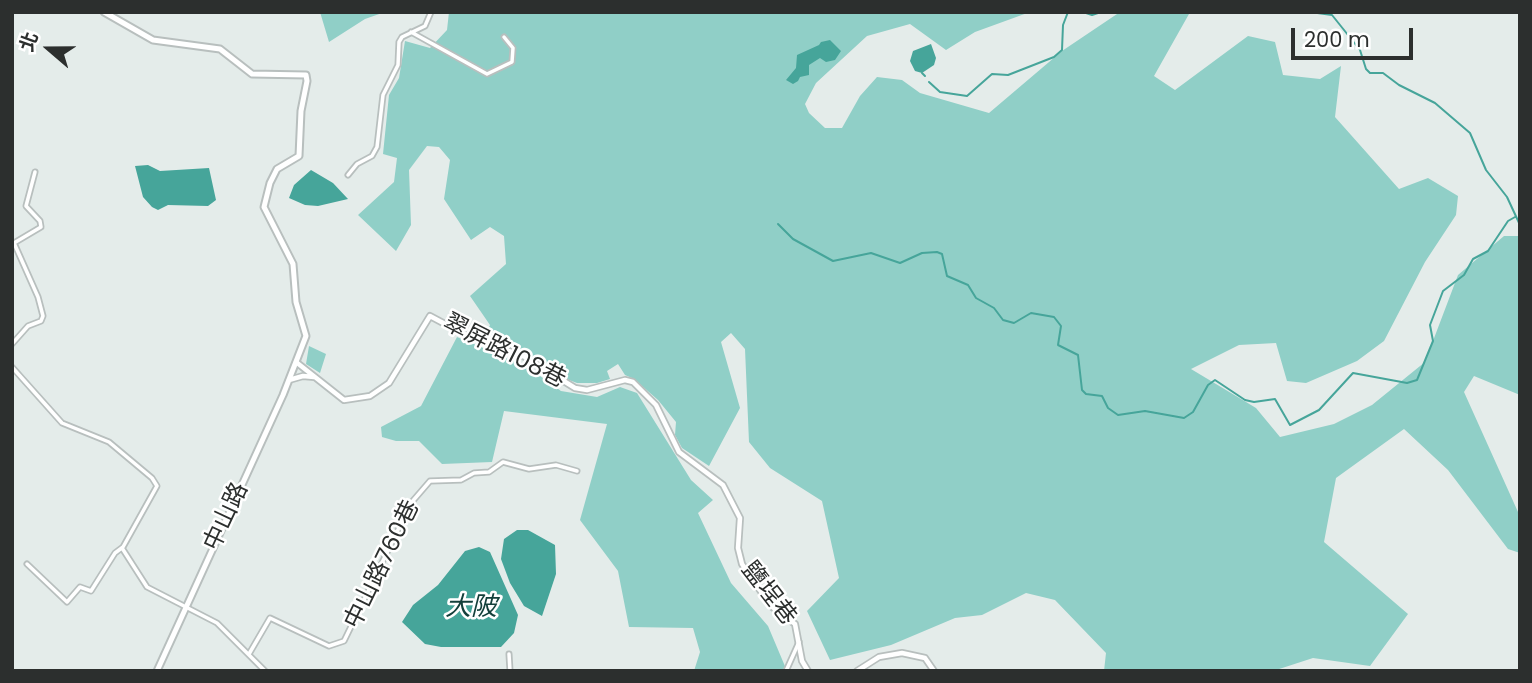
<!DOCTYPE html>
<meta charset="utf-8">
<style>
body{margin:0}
#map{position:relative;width:1532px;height:683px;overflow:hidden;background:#e4ecea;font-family:Poppins,"Noto Sans TC",sans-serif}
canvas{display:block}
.frame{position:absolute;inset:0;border:14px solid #2c2f2e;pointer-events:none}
.north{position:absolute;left:14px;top:14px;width:70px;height:70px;-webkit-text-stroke:5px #fff;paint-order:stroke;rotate:290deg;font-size:19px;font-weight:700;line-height:28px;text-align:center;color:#2c2f2e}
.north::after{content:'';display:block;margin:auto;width:24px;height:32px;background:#2c2f2e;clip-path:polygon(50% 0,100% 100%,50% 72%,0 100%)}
.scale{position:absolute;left:1291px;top:28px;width:122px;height:32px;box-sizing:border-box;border:4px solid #2c2f2e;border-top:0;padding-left:9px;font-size:21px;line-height:24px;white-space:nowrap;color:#2c2f2e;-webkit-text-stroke:5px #fff;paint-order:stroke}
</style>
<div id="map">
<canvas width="1532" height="683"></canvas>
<div class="frame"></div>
<div class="north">北</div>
<div class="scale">200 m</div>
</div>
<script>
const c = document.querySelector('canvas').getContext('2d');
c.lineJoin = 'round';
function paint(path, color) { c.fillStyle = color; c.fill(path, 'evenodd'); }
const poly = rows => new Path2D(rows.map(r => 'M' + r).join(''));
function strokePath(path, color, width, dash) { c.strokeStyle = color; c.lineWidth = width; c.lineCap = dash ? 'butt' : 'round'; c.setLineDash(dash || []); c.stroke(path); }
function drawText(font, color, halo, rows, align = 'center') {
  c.font = font + ' Poppins,"Noto Sans TC",sans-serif'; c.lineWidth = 5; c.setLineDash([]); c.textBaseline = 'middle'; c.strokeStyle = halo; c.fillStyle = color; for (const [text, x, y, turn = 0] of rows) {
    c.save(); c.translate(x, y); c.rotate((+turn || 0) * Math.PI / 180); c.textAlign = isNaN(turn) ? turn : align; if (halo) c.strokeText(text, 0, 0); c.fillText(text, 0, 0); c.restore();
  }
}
const green = poly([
 [320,12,385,12,365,19,329,42],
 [449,12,1030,12,975,32,946,50,910,24,867,36,816,83,805,104,809,113,825,128,842,128,860,96,877,77,902,80,920,93,989,113,1062,51,1120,12,1189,14,1154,76,1175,90,1248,36,1275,42,1283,75,1320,79,1341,66,1335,117,1399,189,1428,178,1458,196,1456,215,1425,262,1384,341,1357,361,1306,383,1287,381,1276,343,1239,345,1191,369,1256,408,1280,437,1334,424,1372,405,1425,362,1458,275,1504,236,1520,236,1520,395,1474,376,1464,392,1518,512,1520,553,1508,549,1448,470,1404,429,1336,478,1324,542,1408,614,1370,666,1313,658,1273,671,1104,671,1106,653,1055,600,1026,593,982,615,955,618,891,645,830,660,807,611,839,578,822,501,770,468,749,442,745,349,731,333,721,342,740,408,709,466,682,448,675,435,676,422,658,400,634,379,625,375,618,364,607,371,610,379,597,383,577,383,561,377,507,343,486,335,490,325,470,296,506,264,504,236,490,227,471,240,444,199,450,160,439,147,427,146,409,170,411,225,396,251,358,215,394,182,397,158,383,154,389,95,399,78,405,41,430,48,447,30],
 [457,337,526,366,561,391,597,397,620,387,637,393,691,480,713,500,698,513,731,583,768,626,787,671,694,671,700,652,693,628,629,627,618,571,580,520,607,424,504,411,492,462,442,464,419,441,396,441,382,437,381,427,421,406],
 [309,346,326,354,320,373,306,364]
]);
const water = poly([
 [830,40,841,51,835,60,826,62,820,58,809,65,809,75,800,77,798,81,793,84,786,80,796,68,797,55,819,45,821,42],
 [931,44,936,58,934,65,922,73,915,71,910,61,913,51],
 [148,165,160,171,209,168,216,200,208,206,168,205,158,210,152,207,143,197,135,166],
 [311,170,333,183,348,199,318,206,305,205,289,198,294,185],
 [517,530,528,530,555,545,556,574,542,616,524,606,510,583,501,559,504,539],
 [479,547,490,552,518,615,514,633,501,647,441,647,425,644,402,622,413,605,438,585,465,551]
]);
const stream = poly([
 [1083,12,1092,15,1101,12],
 [1310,12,1332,15,1360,50,1366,69,1370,73,1383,73,1399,85,1435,103,1470,133,1486,170,1507,197,1520,225],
 [922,73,925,76],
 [929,82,940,92,967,96,992,74,1008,75,1054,57,1062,50,1063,25,1068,12],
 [778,224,793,239,833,261,871,253,900,263,922,253,937,252,942,254,947,276,968,285,976,298,994,308,1003,320,1014,323,1031,313,1054,317,1061,326,1058,345,1078,355,1082,390,1086,394,1102,396,1108,408,1118,415,1145,411,1184,418,1193,412,1208,385,1215,380,1245,400,1254,402,1275,399,1290,425,1319,410,1353,373,1407,383,1417,380,1433,341,1430,325,1443,291,1464,275,1473,259,1488,251,1508,221,1515,217]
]);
const minor = poly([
 [411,32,487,74,512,62,513,48,504,37],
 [348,175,357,164,372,156,377,147,383,95,398,65,399,42,402,37,425,26,431,12],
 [12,344,28,326,41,321,43,316,38,297,14,243,41,227,40,221,26,206,35,172],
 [12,367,62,423,109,442,152,478,157,486,123,547,115,553,91,591,80,587,67,602,27,564],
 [122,548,147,587,217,623,265,671],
 [249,654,270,618,329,646,344,641,411,503,430,481,461,480,474,473,489,472,503,462,529,469,556,465,577,471],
 [509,654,510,671],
 [786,671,799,642]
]);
const tertiary = poly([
 [296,362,344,400,370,396,389,383,430,316,462,333,525,357,575,388,587,390,625,380,633,382,656,405,679,452,723,485,740,518,738,548,742,564,771,606,795,624,802,661,808,671],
 [289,380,303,376,314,377],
 [857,671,879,657,902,653,925,658,934,671]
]);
const secondary = poly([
 [104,12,153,40,220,49,252,74,306,75,307,81,301,111,299,156,277,169,270,183,264,207,293,264,296,302,306,336,283,395,157,671]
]);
const streetNames = [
 ["翠屏路108巷",504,352,27],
 ["中山路",227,517,-65],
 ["中山路760巷",383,565,-64],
 ["鹽埕巷",768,594,52]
];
const waterNames = [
 ["大陂",471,608]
];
paint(green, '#90cfc7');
paint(water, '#46a59a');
strokePath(stream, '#46a59a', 2);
strokePath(minor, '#b8bfbe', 7);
strokePath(tertiary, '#b8bfbe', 8);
strokePath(secondary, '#b8bfbe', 9);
strokePath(minor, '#fff', 3.5);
strokePath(tertiary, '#fff', 4.5);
strokePath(secondary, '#fff', 5);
drawText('24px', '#2c2f2e', '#fff', streetNames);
drawText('italic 26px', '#14403b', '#fff', waterNames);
</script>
